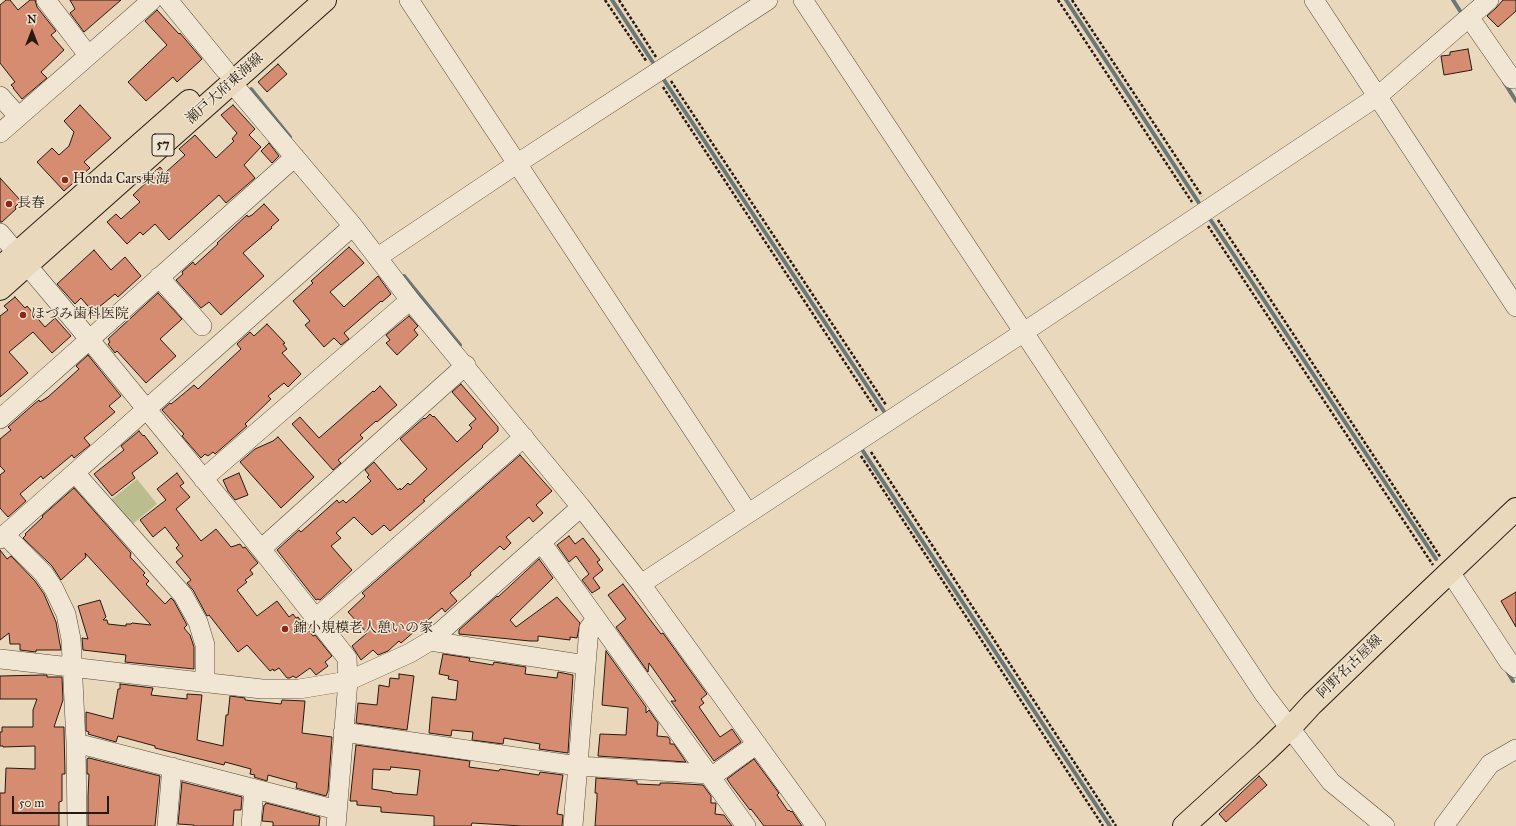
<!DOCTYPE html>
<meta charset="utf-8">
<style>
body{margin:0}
#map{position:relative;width:1516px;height:826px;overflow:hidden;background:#e9d8bc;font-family:"IM FELL Great Primer",serif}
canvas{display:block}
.north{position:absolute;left:12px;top:12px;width:40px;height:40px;-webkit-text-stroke:3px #f1e6d3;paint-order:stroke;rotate:0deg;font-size:11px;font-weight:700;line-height:16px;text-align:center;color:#251910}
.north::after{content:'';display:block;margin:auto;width:14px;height:18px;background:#251910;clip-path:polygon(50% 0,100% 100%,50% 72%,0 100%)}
.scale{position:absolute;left:12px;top:796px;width:97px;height:18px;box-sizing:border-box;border:2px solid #251910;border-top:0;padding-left:5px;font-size:12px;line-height:14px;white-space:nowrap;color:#251910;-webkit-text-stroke:3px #f1e6d3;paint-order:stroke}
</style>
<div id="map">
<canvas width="1516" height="826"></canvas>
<div class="north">N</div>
<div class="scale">50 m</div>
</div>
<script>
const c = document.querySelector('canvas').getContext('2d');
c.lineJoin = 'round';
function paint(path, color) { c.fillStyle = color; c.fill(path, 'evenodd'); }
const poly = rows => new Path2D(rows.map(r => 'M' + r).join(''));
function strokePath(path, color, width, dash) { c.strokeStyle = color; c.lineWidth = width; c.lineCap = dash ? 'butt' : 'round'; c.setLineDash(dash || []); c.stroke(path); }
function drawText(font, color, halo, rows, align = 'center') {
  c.font = font + ' "IM FELL Great Primer","Noto Serif JP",serif'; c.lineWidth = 3; c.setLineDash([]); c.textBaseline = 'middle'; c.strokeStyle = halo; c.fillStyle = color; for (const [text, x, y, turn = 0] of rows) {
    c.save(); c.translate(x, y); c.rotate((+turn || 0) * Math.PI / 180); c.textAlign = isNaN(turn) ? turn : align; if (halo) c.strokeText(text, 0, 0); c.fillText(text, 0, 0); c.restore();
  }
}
const green = poly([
 [137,479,157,504,129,527,108,502]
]);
const stream = poly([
 [612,0,654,64],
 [1066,0,1201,206],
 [1453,0,1462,14],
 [662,77,887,416],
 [1504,82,1516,101],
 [251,89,290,137],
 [1208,216,1436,559],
 [404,276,460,345],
 [861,448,1110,826],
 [1507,671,1513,681]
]);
const building = poly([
 [6,0,10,0,18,10,30,0,35,0,37,7,56,31,51,35,64,50,41,72,47,78,22,99,13,88,14,88,11,85,15,82,0,63,0,5,6,0],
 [70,0,121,0,84,32,70,13,75,9,70,0],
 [1503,0,1516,0,1516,11,1498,27,1487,16,1496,8,1503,0],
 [157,10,179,34,180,33,202,59,177,82,173,77,146,101,128,82,167,45,145,21,157,10],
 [1468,49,1472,70,1444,75,1441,56,1450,55,1450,52,1468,49],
 [278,64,287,74,267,92,258,82,278,64],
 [80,105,111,138,84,162,90,168,64,191,37,162,52,148,59,155,69,146,74,132,64,121,80,105],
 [233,105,255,129,249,135,261,147,244,165,255,178,226,203,219,195,169,240,155,224,143,235,140,232,127,244,107,222,116,214,121,219,140,202,133,195,150,179,148,177,160,167,165,173,185,155,179,149,195,135,216,158,234,141,232,139,237,133,221,115,233,105],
 [269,143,279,156,272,163,261,151,269,143],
 [0,178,21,201,15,207,16,209,2,222,0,222,0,178],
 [264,204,279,220,271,227,272,228,243,253,264,276,221,315,209,302,201,308,176,280,183,274,182,272,193,262,195,265,218,244,217,243,247,215,248,217,252,215,264,204],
 [349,247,364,263,330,292,344,307,378,276,391,294,382,302,381,301,344,333,349,339,341,345,334,338,324,347,305,325,310,321,293,301,313,283,311,281,349,247],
 [94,250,111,270,125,257,141,276,118,297,115,294,93,312,81,298,75,304,57,284,94,250],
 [158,293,182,319,160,339,176,356,146,383,117,351,115,353,108,344,110,342,108,339,158,293],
 [15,297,25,308,27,306,45,327,55,318,71,336,52,353,33,332,9,352,28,373,0,397,0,316,8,310,4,306,15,297],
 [409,316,418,326,414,330,418,335,397,355,386,343,390,340,386,335,409,316],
 [267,324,285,343,283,344,287,349,282,353,301,374,288,387,284,383,268,396,271,399,245,424,247,426,215,454,213,452,208,456,205,454,201,458,182,436,184,434,162,410,170,403,171,404,176,400,194,385,198,389,241,349,237,344,250,332,254,336,267,324],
 [88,355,121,396,109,406,115,412,84,438,90,445,74,458,72,455,43,479,41,476,20,494,26,501,8,517,0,508,0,475,5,471,0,466,0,439,11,430,8,427,33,405,39,400,40,402,48,397,79,369,76,366,88,355],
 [461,384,498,427,498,431,482,446,483,447,423,500,425,501,390,531,384,525,372,535,354,517,336,533,341,538,331,546,352,570,320,600,318,599,316,600,277,550,299,530,301,532,337,500,339,503,343,500,346,503,371,481,367,477,369,475,365,470,374,462,398,490,400,488,401,490,408,483,410,485,427,469,400,439,424,418,425,419,430,414,433,417,434,416,457,442,472,428,469,425,476,419,452,392,461,384],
 [380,386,397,405,377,422,376,421,360,435,363,438,338,460,341,463,333,470,292,424,300,417,319,438,373,391,374,392,380,386],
 [139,431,143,436,144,435,158,453,132,473,135,478,112,496,94,474,124,450,121,446,139,431],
 [278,437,314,477,281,508,240,462,255,449,273,441,278,437],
 [520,455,552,491,536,505,543,513,533,522,529,517,506,537,511,543,504,550,500,546,470,573,471,575,450,593,457,601,445,612,442,608,401,643,399,641,388,651,378,655,373,650,361,660,352,646,367,633,348,612,365,596,362,593,520,455],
 [177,473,184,483,180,486,190,497,176,509,201,541,216,529,231,547,240,544,243,548,245,547,258,563,250,570,253,574,245,580,247,582,237,590,257,616,277,601,289,617,293,614,296,618,298,617,313,636,315,635,332,656,325,662,328,666,316,675,310,668,296,678,293,676,290,678,287,678,279,668,274,671,273,669,270,671,247,645,238,652,209,615,207,616,193,590,187,583,191,580,176,562,183,556,176,548,179,545,165,527,153,537,140,520,166,500,157,489,177,473],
 [239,473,248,495,235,500,228,491,223,480,239,473],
 [74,488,131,553,130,557,145,573,143,575,149,581,146,584,165,604,171,598,174,601,187,625,184,628,190,635,194,647,194,669,125,662,126,655,83,650,82,638,88,639,78,606,100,600,106,617,103,620,107,620,108,624,126,626,126,624,131,624,132,623,151,625,85,553,86,557,61,580,52,566,23,538,26,535,25,534,43,517,42,516,74,488],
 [569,536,575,544,583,538,600,560,597,562,603,570,593,578,600,588,592,593,582,580,589,574,576,556,569,562,557,545,569,536],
 [0,550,7,559,11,556,35,581,44,594,56,622,61,650,36,650,36,652,20,650,20,644,10,644,9,633,0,640,0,550],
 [539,559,553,578,510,620,516,627,557,597,580,623,577,638,570,637,570,640,538,636,538,641,530,641,459,634,459,630,497,596,498,597,539,559],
 [623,584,661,634,663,633,707,694,701,699,704,703,699,707,720,737,732,729,741,742,714,761,671,701,676,701,649,663,648,672,616,627,626,619,608,595,623,584],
 [1516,592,1516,627,1501,601,1516,592],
 [606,651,646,707,646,713,649,710,658,723,657,736,668,737,670,740,670,744,674,744,686,762,598,756,600,734,626,735,628,708,602,705,606,651],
 [443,654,470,658,469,661,493,665,494,662,526,667,525,674,557,678,558,672,573,675,568,753,539,749,540,744,504,738,503,744,472,740,473,732,452,730,451,736,429,733,432,697,456,700,458,681,448,679,449,676,439,674,443,654],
 [399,674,414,676,407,730,356,723,358,703,377,705,379,685,389,687,390,678,399,679,399,674],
 [44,675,47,675,47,677,62,677,63,700,54,727,64,727,64,729,65,774,62,774,62,801,59,802,59,826,0,826,0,793,5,793,6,768,35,769,35,746,3,747,3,746,0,746,0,732,2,732,2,727,33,727,33,710,37,699,0,699,0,676,44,675],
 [120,684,153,688,151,695,187,699,187,694,202,695,197,740,223,746,226,715,228,715,230,696,245,698,245,700,281,704,282,700,305,701,302,733,332,737,328,791,326,796,296,788,297,783,268,775,267,781,254,777,255,775,250,774,251,769,225,762,224,765,155,748,155,746,118,736,116,742,88,734,89,732,86,731,86,712,113,719,118,689,120,689,120,684],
 [356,745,470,761,469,767,499,771,500,769,539,775,540,772,563,775,557,814,563,815,562,826,522,826,472,823,471,826,434,826,434,816,381,812,381,807,357,805,357,801,350,801,356,745],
 [391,767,420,770,417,795,392,793,392,792,372,789,373,769,390,770,391,767],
 [89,758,160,776,155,826,88,826,88,796,89,774,87,774,87,759,89,758],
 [754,759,779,793,777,795,788,811,789,810,791,812,792,811,802,826,764,826,751,809,750,810,731,785,727,779,754,759],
 [1259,776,1267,785,1226,822,1219,814,1259,776],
 [596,778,637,781,637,784,660,785,660,783,669,783,703,785,711,796,711,803,716,803,715,814,724,815,732,826,595,826,597,798,597,793,595,793,596,778],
 [182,782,242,797,241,810,234,810,233,826,194,826,194,825,178,824,182,782],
 [266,803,320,817,319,826,273,826,273,822,262,821,264,805,265,805,266,803]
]);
const path = poly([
 [605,0,647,62],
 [619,0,656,57],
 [1058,0,1192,202],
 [1072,0,1202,196],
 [671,81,886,405],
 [663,87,877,411],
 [1218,220,1441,558],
 [1208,226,1433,565],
 [871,452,1116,826],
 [861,456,1103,826]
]);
const minor = poly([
 [46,0,88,55],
 [168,0,225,70],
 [409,0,748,513],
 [803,0,1264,694,1331,782,1385,826],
 [1314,0,1516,307],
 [1469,17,1512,79],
 [232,83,353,226,410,300,581,507,641,584,816,826],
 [0,96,18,116],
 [0,133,152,0],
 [0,233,89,339,261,549,347,658,348,681,336,826],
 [378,257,518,163,768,0],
 [159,277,202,326],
 [0,419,295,157],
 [75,473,183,595,198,622,205,645,205,683],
 [203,479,410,300],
 [5,535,44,574,54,589,66,614,71,639,76,743,77,826],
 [0,539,353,226],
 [541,542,746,826],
 [261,549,466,365],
 [1450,572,1509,662,1516,668],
 [641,584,1024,332,1378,96,1489,0],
 [316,618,524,437],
 [430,641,586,665],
 [0,659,262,689,299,689,348,681,410,653,430,641,581,507],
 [343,732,578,766,709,774],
 [76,743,337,810],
 [711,777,757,744],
 [167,826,172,767],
 [251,826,254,789],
 [573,826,589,628,596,619],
 [1444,826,1490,764,1516,749]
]);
const major = poly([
 [0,268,189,101],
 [0,289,325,0],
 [1184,826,1264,753,1289,729,1312,704,1397,622,1516,509]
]);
const markers = [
 [65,180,4,"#8f2418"],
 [9,204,4,"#8f2418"],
 [23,315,4,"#8f2418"],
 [285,629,4,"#8f2418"]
];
const shields = [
 [163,145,22]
];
const shieldNames = [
 ["57",163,145]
];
const streetNames = [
 ["瀬戸大府東海線",225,89,-42],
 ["阿野名古屋線",1350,667,-44]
];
const poiNames = [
 ["Honda Cars東海",73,180],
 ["長春",17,204],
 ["ほづみ歯科医院",31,315],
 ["錦小規模老人憩いの家",293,629]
];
paint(green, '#babe8e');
strokePath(stream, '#6c7877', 4);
paint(building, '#d58c71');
strokePath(building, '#251910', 1);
strokePath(minor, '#56493b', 20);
strokePath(major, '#251910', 24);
strokePath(path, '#251910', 2.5, [3, 2]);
strokePath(minor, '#f1e6d3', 19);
strokePath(major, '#e9d8bc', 22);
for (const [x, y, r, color] of markers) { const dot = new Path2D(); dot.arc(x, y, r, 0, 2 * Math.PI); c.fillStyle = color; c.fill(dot); strokePath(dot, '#f1e6d3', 1.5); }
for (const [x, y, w] of shields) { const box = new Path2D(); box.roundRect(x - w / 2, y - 11, w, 22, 3); c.fillStyle = '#f1e6d3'; c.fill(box); strokePath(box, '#251910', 1); }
drawText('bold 13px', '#251910', null, shieldNames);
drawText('14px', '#251910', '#f1e6d3', streetNames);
drawText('14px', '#251910', '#f1e6d3', poiNames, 'left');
</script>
